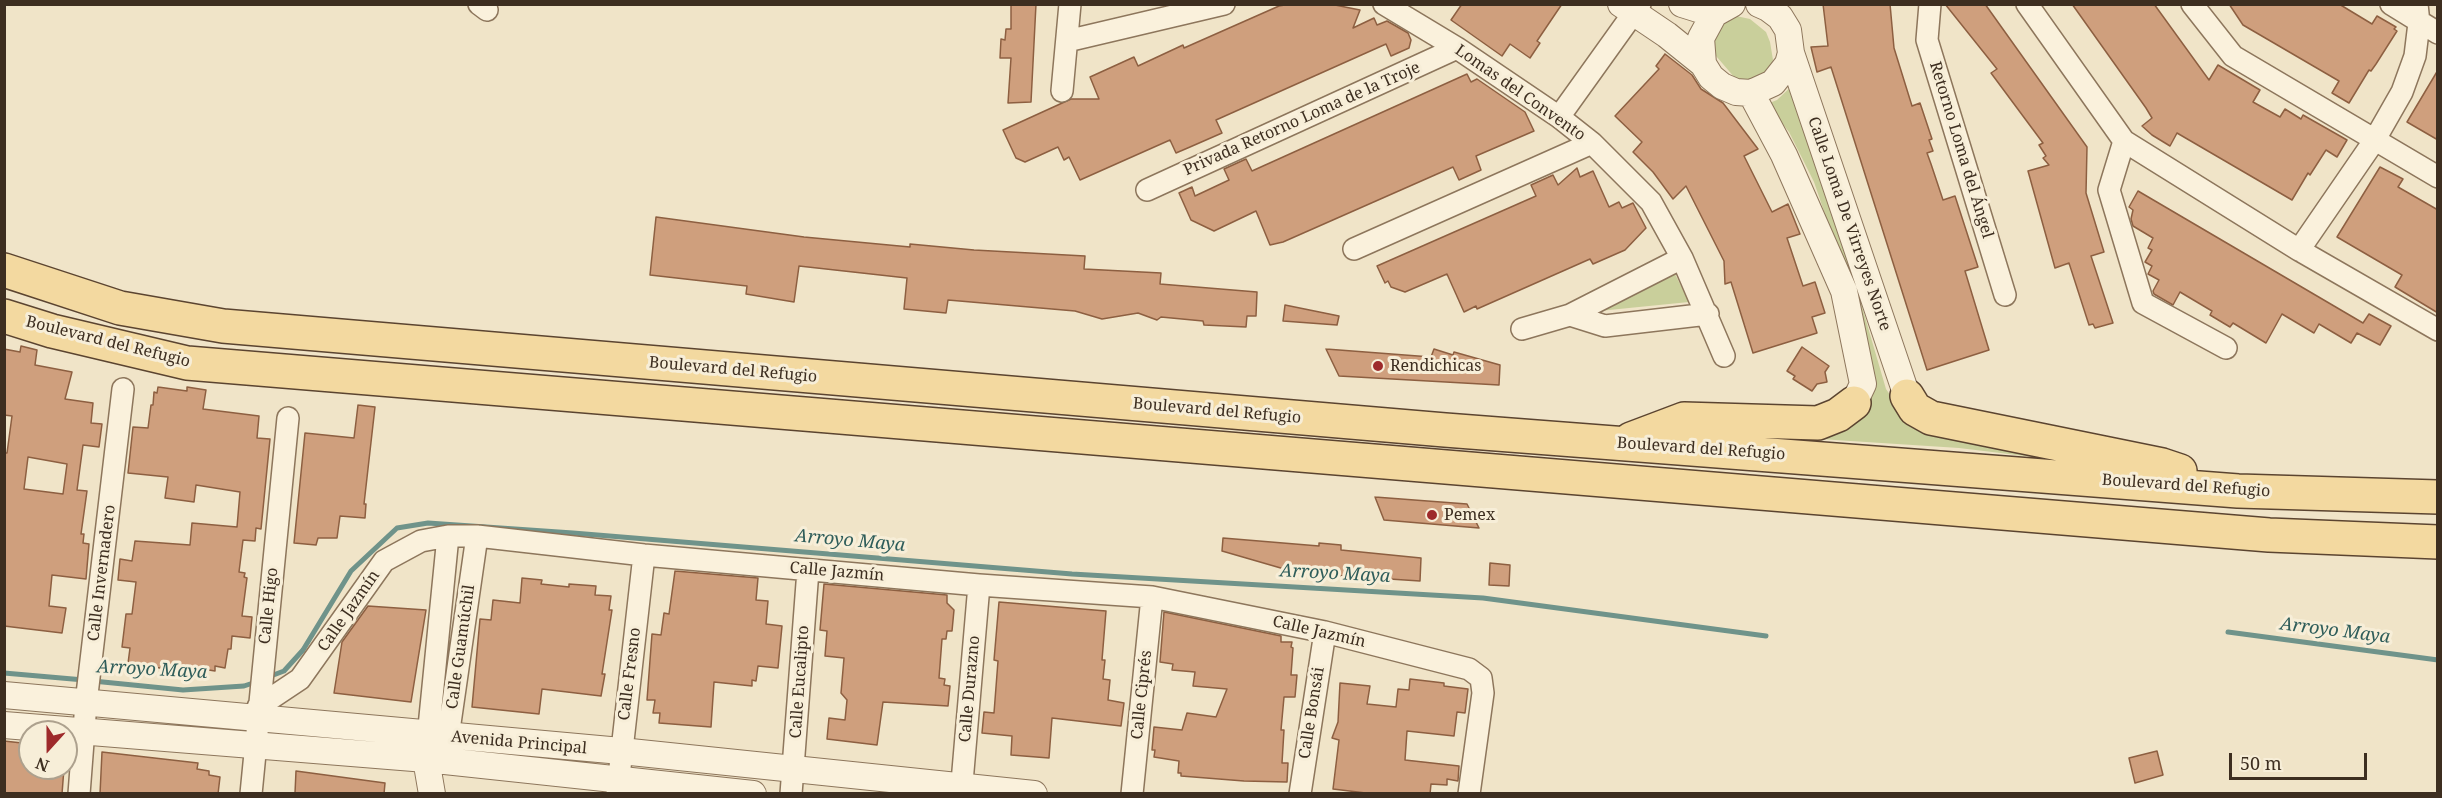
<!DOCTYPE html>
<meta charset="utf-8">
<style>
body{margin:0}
#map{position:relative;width:2442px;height:798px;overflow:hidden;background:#f0e4c8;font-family:"Noto Serif",serif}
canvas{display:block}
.frame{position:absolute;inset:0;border:6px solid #3d2e20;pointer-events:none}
.north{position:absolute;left:18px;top:720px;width:60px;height:60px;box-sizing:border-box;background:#f7eed8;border:2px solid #ada18e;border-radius:50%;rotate:201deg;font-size:16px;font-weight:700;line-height:24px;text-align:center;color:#3d2e20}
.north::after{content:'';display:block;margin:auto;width:21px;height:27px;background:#9e2a2b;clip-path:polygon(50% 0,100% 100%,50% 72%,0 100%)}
.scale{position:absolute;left:2229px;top:753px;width:138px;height:27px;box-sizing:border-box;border:3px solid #3d2e20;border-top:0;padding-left:8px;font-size:18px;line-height:21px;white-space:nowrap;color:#3d2e20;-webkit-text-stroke:4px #f7eed8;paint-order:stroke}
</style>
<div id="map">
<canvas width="2442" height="798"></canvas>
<div class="frame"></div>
<div class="north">N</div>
<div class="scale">50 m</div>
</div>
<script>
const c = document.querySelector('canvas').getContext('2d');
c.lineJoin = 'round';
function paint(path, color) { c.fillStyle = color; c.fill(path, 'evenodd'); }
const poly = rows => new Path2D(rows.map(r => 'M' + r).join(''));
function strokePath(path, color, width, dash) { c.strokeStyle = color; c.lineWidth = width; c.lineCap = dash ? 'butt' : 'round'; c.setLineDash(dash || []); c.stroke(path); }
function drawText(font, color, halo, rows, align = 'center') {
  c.font = font + ' "Noto Serif",serif'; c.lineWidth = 6; c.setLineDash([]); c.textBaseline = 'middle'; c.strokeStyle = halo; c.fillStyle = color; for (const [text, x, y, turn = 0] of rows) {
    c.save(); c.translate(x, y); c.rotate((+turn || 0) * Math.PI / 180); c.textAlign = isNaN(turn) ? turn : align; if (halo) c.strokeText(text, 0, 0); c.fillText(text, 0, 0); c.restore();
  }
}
const green = poly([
 [1736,16,1750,19,1766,32,1770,42,1773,60,1769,73,1752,84,1735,78,1710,49,1713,27],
 [1795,83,1819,176,1860,300,1886,389,1901,411,2133,469,1959,448,1835,440,1682,427,1835,434,1851,428,1862,416,1873,391,1855,302,1814,182,1789,132,1767,104,1777,100],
 [1675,274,1689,302,1599,311]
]);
const stream = poly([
 [2228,632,2438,660],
 [4,673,84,680],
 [268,677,284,671,303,650,351,571,397,528,428,523,573,533,1072,574,1483,598,1766,636],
 [93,681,183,690,244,686,256,682]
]);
const building = poly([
 [1011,4,1036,4,1031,102,1008,103,1011,58,1000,58,1001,39,1005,40,1006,29,1011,29,1011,4],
 [1291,4,1330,4,1360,10,1353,28,1374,18,1377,25,1387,21,1408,33,1411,40,1409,48,1391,56,1386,44,1216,120,1222,133,1190,147,1176,153,1170,140,1080,180,1069,157,1064,160,1058,147,1025,162,1016,158,1003,130,1071,99,1099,99,1090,77,1134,57,1138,66,1183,45,1184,48,1279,6,1291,4],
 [1462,4,1562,4,1537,41,1540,43,1530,58,1510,44,1502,56,1451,20,1462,4],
 [1823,4,1890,4,1894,48,1912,106,1920,103,1932,139,1929,140,1933,151,1927,153,1931,164,1943,200,1955,196,1978,267,1965,271,1989,350,1927,370,1831,67,1817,72,1811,47,1828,46,1823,4],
 [1945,4,1985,4,2087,147,2086,193,2104,252,2091,256,2113,323,2095,328,2093,324,2089,325,2069,263,2055,268,2028,171,2049,165,2043,158,2046,156,2039,145,2043,143,1991,73,1997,69,1945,4],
 [2072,4,2154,4,2209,80,2218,65,2260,90,2253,102,2280,117,2285,109,2301,119,2303,115,2347,140,2337,157,2326,150,2310,175,2308,173,2292,200,2177,133,2170,146,2152,135,2142,126,2152,118,2146,108,2072,4],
 [2229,4,2339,4,2372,24,2377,16,2396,27,2394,29,2397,31,2376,64,2371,71,2369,70,2349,103,2332,93,2339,81,2243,25,2229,4],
 [1665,54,1692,75,1701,89,1723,103,1758,149,1744,156,1772,212,1788,204,1800,234,1787,238,1803,286,1815,282,1825,313,1812,317,1817,333,1753,353,1731,282,1725,284,1724,261,1686,186,1673,199,1653,172,1633,152,1642,142,1615,116,1659,69,1656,66,1665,54],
 [2438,70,2438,140,2407,122,2438,70],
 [1467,74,1471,82,1477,79,1525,112,1534,131,1476,156,1481,170,1459,180,1453,167,1283,242,1270,245,1256,211,1214,231,1191,220,1179,193,1192,187,1195,196,1229,180,1224,169,1246,159,1252,171,1467,74],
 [2380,167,2403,179,2398,187,2438,210,2438,313,2395,287,2402,275,2337,237,2380,167],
 [1577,168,1580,177,1593,171,1609,207,1619,202,1622,208,1633,203,1646,228,1625,250,1593,264,1590,259,1477,309,1476,306,1464,312,1447,274,1405,292,1391,287,1388,281,1385,283,1377,266,1536,196,1531,185,1553,175,1558,185,1577,168],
 [2138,191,2363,323,2369,314,2391,326,2380,345,2357,333,2351,343,2319,324,2314,333,2282,314,2266,343,2233,323,2230,327,2210,315,2212,311,2180,292,2173,305,2154,294,2153,291,2159,280,2148,274,2152,266,2145,262,2152,250,2148,248,2153,238,2133,226,2131,219,2133,210,2129,207,2138,191],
 [656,217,804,237,910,247,910,244,974,250,1085,256,1084,269,1161,273,1160,284,1257,292,1256,316,1247,316,1246,327,1204,325,1203,321,1161,317,1157,320,1138,313,1102,319,1075,311,948,300,946,313,904,309,907,278,799,266,794,302,746,294,747,286,650,275,656,217],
 [1285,305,1339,316,1337,325,1283,321,1285,305],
 [21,346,37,350,35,365,72,372,65,399,93,403,91,423,102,424,99,447,83,445,77,490,87,491,81,534,84,534,83,543,89,544,86,579,52,575,49,606,66,608,62,633,4,626,4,453,7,453,12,416,4,415,4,349,20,352,21,346],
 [28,457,67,464,63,494,24,489,28,457],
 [1802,347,1829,366,1825,372,1827,382,1817,384,1812,391,1793,379,1795,376,1787,371,1802,347],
 [1326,349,1431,357,1434,349,1453,355,1454,352,1500,365,1499,385,1339,376,1326,349],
 [158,387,187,391,187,387,206,390,203,409,259,416,257,438,270,439,261,529,256,528,255,541,243,540,239,572,245,573,244,577,247,578,242,616,252,617,250,638,232,636,231,649,228,649,225,668,215,666,215,671,190,667,189,671,151,667,151,673,127,671,130,648,122,647,126,614,132,614,136,582,118,580,120,559,132,561,135,541,190,545,192,523,237,527,240,492,196,485,194,502,165,498,168,477,128,473,133,427,148,428,151,405,153,405,154,392,157,393,158,387],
 [358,405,375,407,364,504,366,504,365,518,340,516,337,538,318,538,316,545,294,543,305,433,354,438,358,405],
 [1375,497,1467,504,1479,528,1384,520,1375,497],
 [1223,538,1319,546,1319,543,1341,545,1341,550,1421,558,1420,581,1298,573,1222,551,1223,538],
 [1490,563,1510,565,1509,586,1489,585,1490,563],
 [675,571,758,578,756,600,768,601,766,624,782,626,778,668,758,666,756,681,752,680,752,686,714,682,711,727,659,723,660,713,653,713,655,700,647,700,652,634,661,635,664,613,669,614,675,571],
 [522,578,542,580,541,584,569,587,569,584,596,586,595,595,611,596,609,610,612,610,602,674,605,674,601,696,542,689,539,714,472,707,480,619,491,620,493,600,520,603,522,578],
 [824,584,947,595,947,603,954,610,952,631,947,631,946,639,942,639,939,678,945,679,944,685,950,686,948,706,883,702,877,745,827,739,829,718,845,720,847,700,841,693,844,658,825,656,827,631,820,630,824,584],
 [999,602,1106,611,1102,660,1105,660,1103,679,1110,680,1108,700,1124,703,1121,726,1052,718,1049,758,1011,755,1012,736,982,733,984,712,994,713,998,661,994,660,999,602],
 [368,606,426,610,411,702,334,693,342,642,368,606],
 [1164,612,1281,636,1281,642,1292,642,1291,647,1293,648,1291,675,1297,675,1295,697,1284,697,1281,730,1284,730,1282,763,1288,763,1287,782,1244,781,1181,776,1181,773,1178,773,1179,761,1154,757,1155,750,1152,750,1154,727,1182,730,1187,713,1216,717,1227,689,1193,686,1195,672,1172,670,1173,664,1160,662,1164,612],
 [1410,679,1444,683,1444,686,1468,689,1465,713,1457,712,1454,736,1407,731,1405,760,1459,766,1458,781,1447,779,1447,785,1431,784,1430,794,1374,794,1333,789,1339,740,1332,738,1338,722,1340,683,1370,686,1367,704,1396,707,1398,689,1409,690,1410,679],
 [4,741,22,743,21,749,30,750,30,768,64,768,62,794,4,794,4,741],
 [2157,751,2163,775,2135,783,2129,758,2157,751],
 [102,752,198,763,197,769,209,771,209,775,220,777,218,794,100,794,102,752],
 [296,771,385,783,384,794,295,793,296,771]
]);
const minor = poly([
 [479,4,487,10],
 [1384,4,1457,48,1559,117,1592,143,1651,202,1682,258,1724,356],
 [1930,4,1927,40,2005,295],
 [2027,4,2124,141,2299,250,2438,330],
 [2192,4,2233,56,2438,177],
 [2391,4,2438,33],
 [1067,41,1224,4],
 [1062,91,1070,4],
 [1559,117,1640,4],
 [2124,141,2109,190,2143,303,2226,348],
 [1147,190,1457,48],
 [1354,249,1592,143],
 [2299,250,2374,141,2402,92,2415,56,2419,23,2417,4],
 [1570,315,1605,326,1708,314],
 [1522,329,1570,315,1682,258],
 [258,707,300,679,384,561,421,541,448,536,477,536,644,555,979,585,1152,597,1325,632,1469,669,1481,678,1483,693,1469,794],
 [427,747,448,536],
 [446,751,477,536],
 [79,794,86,703,123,389],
 [251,794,288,418],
 [617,794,644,555],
 [791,794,808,570],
 [961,794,979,585],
 [1132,794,1152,597],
 [1300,794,1325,632]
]);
const tertiary = poly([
 [1621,4,1667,35,1703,64],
 [1682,4,1714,14],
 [1732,4,1714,14,1701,38,1703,64,1711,77,1722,86,1736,92,1751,93,1773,83,1788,64,1791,53,1788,30,1780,17,1768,8,1759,4],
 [1791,53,1907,396],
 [1751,93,1784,155,1844,291,1863,384,1854,403],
 [4,695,621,751,1034,794],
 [4,725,426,759,753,794],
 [426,759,432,794]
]);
const primary = poly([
 [4,270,120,308,223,326,1445,430,2238,491,2438,497],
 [4,316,52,331,187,363,2269,535,2438,542],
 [1907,396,1915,409,1931,418,2162,465,2180,471],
 [1631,439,1684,419,1818,423,1838,415,1854,403]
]);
const markers = [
 [1378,366,6,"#9e2a2b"],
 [1432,515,6,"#9e2a2b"]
];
const streetNames = [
 ["Lomas del Convento",1520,93,35],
 ["Privada Retorno Loma de la Troje",1302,119,-24],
 ["Retorno Loma del Ángel",1961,150,73],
 ["Calle Loma De Virreyes Norte",1849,224,71],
 ["Boulevard del Refugio",108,342,14],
 ["Boulevard del Refugio",733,370,5],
 ["Boulevard del Refugio",1217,411,5],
 ["Boulevard del Refugio",1701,449,4],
 ["Boulevard del Refugio",2186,486,4],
 ["Calle Jazmín",837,572,5],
 ["Calle Invernadero",102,573,-83],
 ["Calle Higo",269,606,-84],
 ["Calle Jazmín",349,611,-55],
 ["Calle Jazmín",1319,632,13],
 ["Calle Guamúchil",461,647,-82],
 ["Calle Fresno",630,674,-83],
 ["Calle Eucalipto",800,682,-86],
 ["Calle Durazno",970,689,-85],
 ["Calle Ciprés",1142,695,-84],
 ["Calle Bonsái",1312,713,-81],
 ["Avenida Principal",519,743,5]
];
const poiNames = [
 ["Rendichicas",1390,366],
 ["Pemex",1444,515]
];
const waterNames = [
 ["Arroyo Maya",850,541,5],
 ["Arroyo Maya",1335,574,3],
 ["Arroyo Maya",2335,631,7],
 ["Arroyo Maya",152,670,3]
];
paint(green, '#c9cf9b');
strokePath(stream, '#6f938a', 5);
paint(building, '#cf9f7d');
strokePath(building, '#8d5f41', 1.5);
strokePath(minor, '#8d765c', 24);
strokePath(tertiary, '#8d765c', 28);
strokePath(primary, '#5b4430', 36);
strokePath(minor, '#faf1dc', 21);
strokePath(tertiary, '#faf1dc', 26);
strokePath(primary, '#f3d9a0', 33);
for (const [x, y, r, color] of markers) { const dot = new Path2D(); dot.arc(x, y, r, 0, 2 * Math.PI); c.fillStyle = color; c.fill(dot); strokePath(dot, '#f7eed8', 2); }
drawText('16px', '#3d2e20', '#f7eed8', streetNames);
drawText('16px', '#3d2e20', '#f7eed8', poiNames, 'left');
drawText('italic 18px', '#2f5d5a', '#f7eed8', waterNames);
</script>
